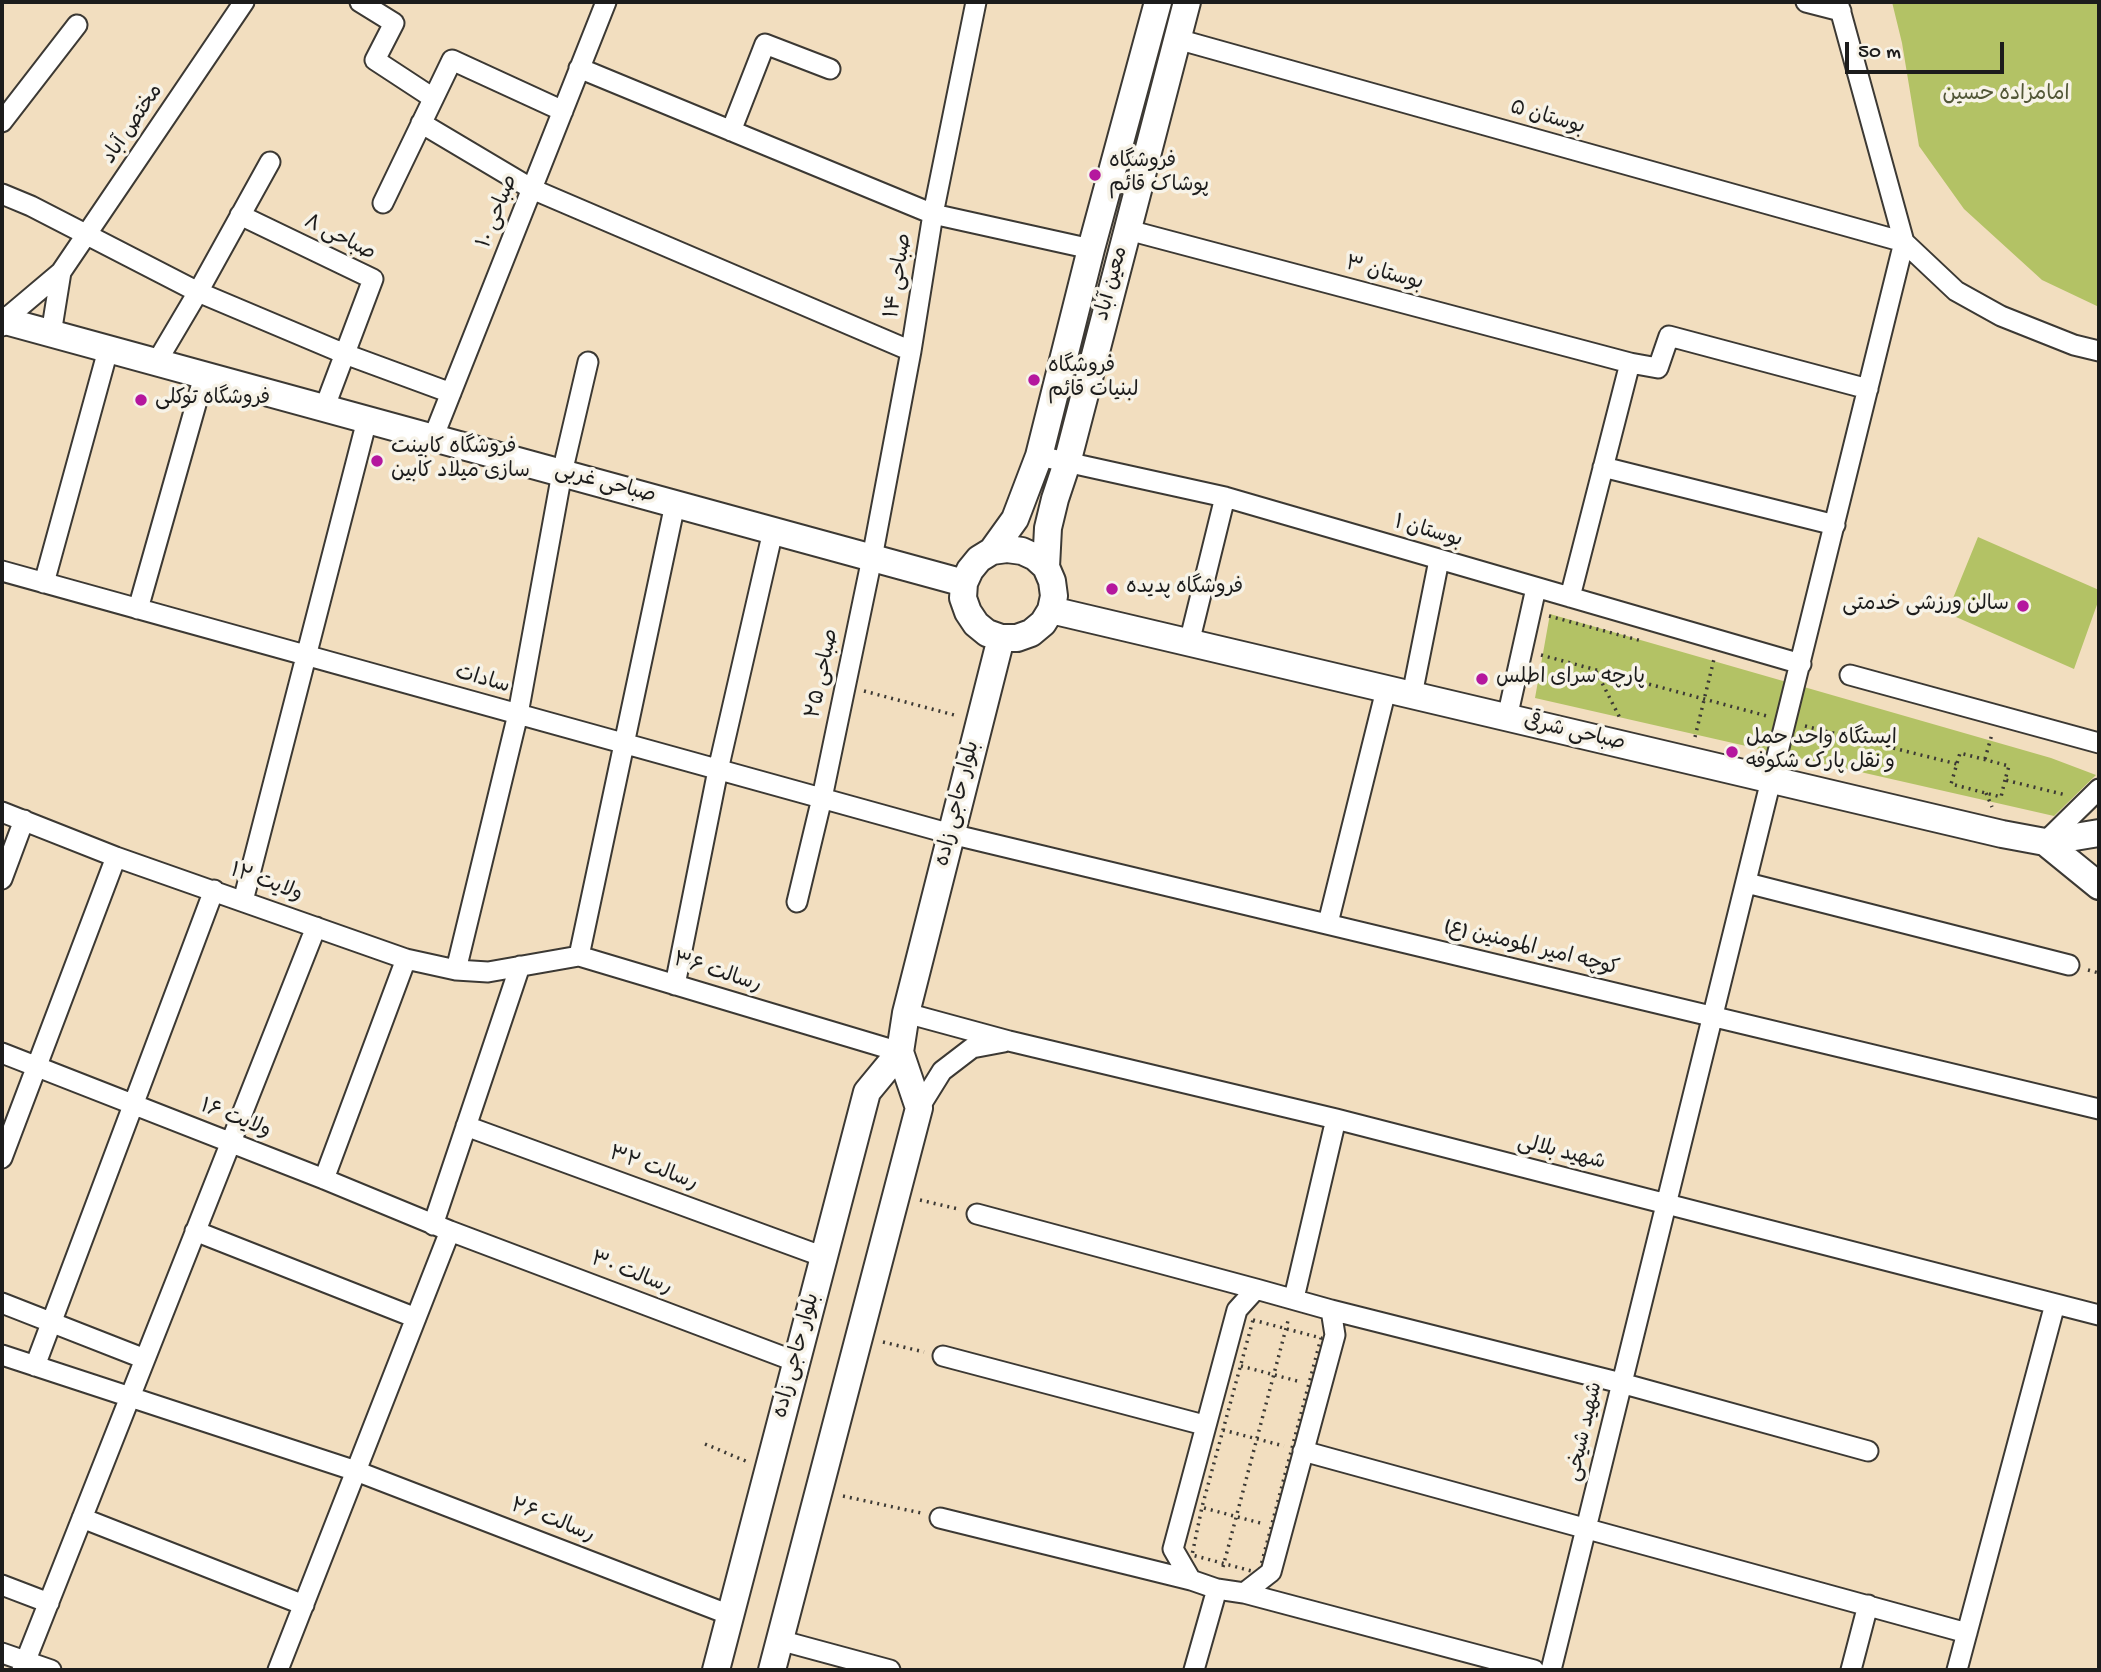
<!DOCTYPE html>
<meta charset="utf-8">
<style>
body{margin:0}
#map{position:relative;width:2101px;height:1672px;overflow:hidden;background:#f2debf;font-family:"Gochi Hand",sans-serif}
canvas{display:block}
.frame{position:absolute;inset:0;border:4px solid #1c1c1c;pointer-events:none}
.scale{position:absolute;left:1845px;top:42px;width:159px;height:32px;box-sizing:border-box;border:4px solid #1c1c1c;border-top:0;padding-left:9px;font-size:21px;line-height:24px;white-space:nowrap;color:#1c1c1c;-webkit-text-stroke:5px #f7f3e8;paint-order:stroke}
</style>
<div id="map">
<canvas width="2101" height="1672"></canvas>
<div class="frame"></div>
<div class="scale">50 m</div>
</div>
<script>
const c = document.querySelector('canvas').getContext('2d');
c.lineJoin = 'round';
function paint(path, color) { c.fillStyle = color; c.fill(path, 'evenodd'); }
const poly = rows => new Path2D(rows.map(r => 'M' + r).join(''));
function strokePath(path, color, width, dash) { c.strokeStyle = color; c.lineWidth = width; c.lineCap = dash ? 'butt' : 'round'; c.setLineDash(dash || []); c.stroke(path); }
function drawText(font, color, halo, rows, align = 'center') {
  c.font = font + ' "Gochi Hand","Playpen Sans Arabic",sans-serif'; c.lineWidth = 7; c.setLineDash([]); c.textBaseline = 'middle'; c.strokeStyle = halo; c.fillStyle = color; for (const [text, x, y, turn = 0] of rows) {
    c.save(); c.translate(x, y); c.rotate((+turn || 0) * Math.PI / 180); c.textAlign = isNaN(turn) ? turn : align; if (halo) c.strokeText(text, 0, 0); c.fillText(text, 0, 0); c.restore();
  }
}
const green = poly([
 [1892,2,2099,2,2099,307,2042,280,1964,209,1919,146,1902,43],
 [1978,537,2099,590,2099,599,2074,669,1947,613],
 [1550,614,2051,758,2096,775,2054,816,1535,698]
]);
const path = poly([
 [1549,616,1642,641],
 [1541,655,1767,716],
 [1596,671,1621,720],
 [864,691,958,716],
 [1805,726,1957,764],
 [1695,737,1714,659],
 [1985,759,1992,734],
 [2005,780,2001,797,1951,784,1960,753,2009,766,2005,780,2066,795],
 [1986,793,1992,807],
 [2088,970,2099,973],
 [920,1200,958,1209],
 [1253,1320,1321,1338,1259,1573,1192,1555,1202,1507,1253,1320],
 [883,1342,924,1352],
 [1241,1366,1301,1382],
 [1223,1430,1284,1446],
 [705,1444,748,1462],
 [843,1496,921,1513],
 [1204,1508,1264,1524],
 [1223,1567,1289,1317]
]);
const street = poly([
 [360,2,394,23,375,60,433,98],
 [1806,2,1841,11],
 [1177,39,1904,242,1956,291,2001,316,2074,345,2099,351],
 [579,68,933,214,1091,249],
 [2,122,77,25],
 [421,123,532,189,911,351],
 [731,131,765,44,830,69],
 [2,194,31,206,198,292,345,354,451,393],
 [383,203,452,60,563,111],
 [240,215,373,279,324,409],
 [1128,230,1630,363],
 [61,272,244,2],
 [2,326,3,321,61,272,51,334],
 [156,363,198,292,270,162],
 [433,438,606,2],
 [1039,456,1225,497,1801,664],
 [1603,467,1835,525],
 [2,571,951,834,2099,1109],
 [44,583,108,350],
 [1570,597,1630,363,1658,368,1669,336,1868,389],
 [138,609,204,376],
 [1189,643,1225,497],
 [1850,675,2099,743],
 [1412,695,1439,560],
 [1507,718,1536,588],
 [2,812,116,857,406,959,456,970,488,972,579,956,900,1052],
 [2045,842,2099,789],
 [2,879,24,820],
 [1747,883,2069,965],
 [243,901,367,420],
 [797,902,822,798,872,558,911,351,933,214,976,2],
 [1328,923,1386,690],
 [579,956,675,504],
 [456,970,518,714,562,473,588,362],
 [675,985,718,770,773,531],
 [906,1013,1009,1041,1336,1119,2099,1315],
 [2,1053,324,1179,450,1231,797,1362],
 [919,1108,942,1071,972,1048,1004,1042],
 [466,1126,824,1257],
 [2,1158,116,857],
 [324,1179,406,959],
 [977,1214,1256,1289],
 [433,1225,520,966],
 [195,1231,416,1318],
 [1256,1289,1331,1310,1335,1335,1271,1572,1244,1593,1217,1589,1191,1580,1173,1549,1237,1310,1256,1289],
 [1294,1298,1336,1119],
 [2,1303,145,1359],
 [1331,1310,1621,1383,1868,1451],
 [2,1355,356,1471,730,1615],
 [943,1356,1204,1425],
 [35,1366,214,890],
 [1303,1451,1967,1633],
 [82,1518,304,1605],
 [940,1518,1191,1580],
 [2,1585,49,1603],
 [1244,1593,1534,1670],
 [779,1640,890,1670],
 [2,1653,51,1670],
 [22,1670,316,927],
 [278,1670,450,1231],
 [1194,1670,1217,1589],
 [1551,1670,1904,242,1838,2],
 [1851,1670,1868,1605],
 [1957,1670,2055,1304]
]);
const secondary = poly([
 [2,320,964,583],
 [992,551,1007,549,1022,551,1035,557,1046,567,1052,581,1054,596,1051,610,1043,623,1031,633,1017,638,1001,638,987,633,976,624,968,612,963,598,964,583,970,570,979,559,992,551,1015,519,1039,456,1091,249,1158,2],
 [1046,567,1048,528,1055,499,1067,463,1187,2],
 [1051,610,2002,834,2045,842,2099,833],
 [2045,842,2099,886],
 [716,1670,867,1092,900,1052],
 [772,1670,919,1108,900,1052,906,1013,1001,638]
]);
const markers = [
 [1095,175,7,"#b5179e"],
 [1034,380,7,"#b5179e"],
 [141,400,7,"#b5179e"],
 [377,461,7,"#b5179e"],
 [1112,589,7,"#b5179e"],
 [2023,606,7,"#b5179e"],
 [1482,679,7,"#b5179e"],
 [1732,752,7,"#b5179e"]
];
const parkNames = [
 ["امامزاده حسین",2006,96]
];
const streetNames = [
 ["بوستان ۵",1547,119,16],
 ["مختص آباد",134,125,-56],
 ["صباحی ۱۰",499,212,-68],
 ["صباحی ۸",339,239,27],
 ["بوستان ۳",1384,275,15],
 ["صباحی ۱۴",900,276,-81],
 ["معین آباد",1113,284,-75],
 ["صباحی غربی",605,485,15],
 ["بوستان ۱",1428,533,16],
 ["صباحی ۲۵",824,674,-78],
 ["سادات",482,681,16],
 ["صباحی شرقی",1574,734,13],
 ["بلوار حاجی زاده",959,804,-76],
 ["ولایت ۱۲",266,884,20],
 ["کوچه امیر المومنین (ع)",1531,949,14],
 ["رسالت ۳۶",717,974,17],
 ["ولایت ۱۶",235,1120,21],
 ["شهید بلالی",1561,1154,14],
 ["رسالت ۳۲",653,1170,20],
 ["رسالت ۳۰",631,1275,21],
 ["بلوار حاجی زاده",798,1356,-75],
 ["شهید شیخی",1586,1432,-77],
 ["رسالت ۲۶",552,1522,21]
];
const poiNames = [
 ["فروشگاه",1109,163],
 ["پوشاک قائم",1109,187],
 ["فروشگاه",1048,368],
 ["لبنیات قائم",1048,392],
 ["فروشگاه توکلی",155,400],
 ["فروشگاه کابینت",391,449],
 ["سازی میلاد کابین",391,473],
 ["فروشگاه پدیده",1126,589],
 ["سالن ورزشی خدمتی",2009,606,"right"],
 ["پارچه سرای اطلس",1496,679],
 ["ایستگاه واحد حمل",1746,740],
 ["و نقل پارک شکوفه",1746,764]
];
paint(green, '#b3c265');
strokePath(street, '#3c3934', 23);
strokePath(secondary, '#3c3934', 30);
strokePath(path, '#3c3934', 3.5, [2, 5]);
strokePath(street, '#fff', 19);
strokePath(secondary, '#fff', 26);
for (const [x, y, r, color] of markers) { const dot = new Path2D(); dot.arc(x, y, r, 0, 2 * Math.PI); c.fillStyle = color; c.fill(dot); strokePath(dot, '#f7f3e8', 2.5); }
drawText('21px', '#515636', '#f7f3e8', parkNames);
drawText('21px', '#1c1c1c', '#f7f3e8', streetNames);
drawText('21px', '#1c1c1c', '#f7f3e8', poiNames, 'left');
</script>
